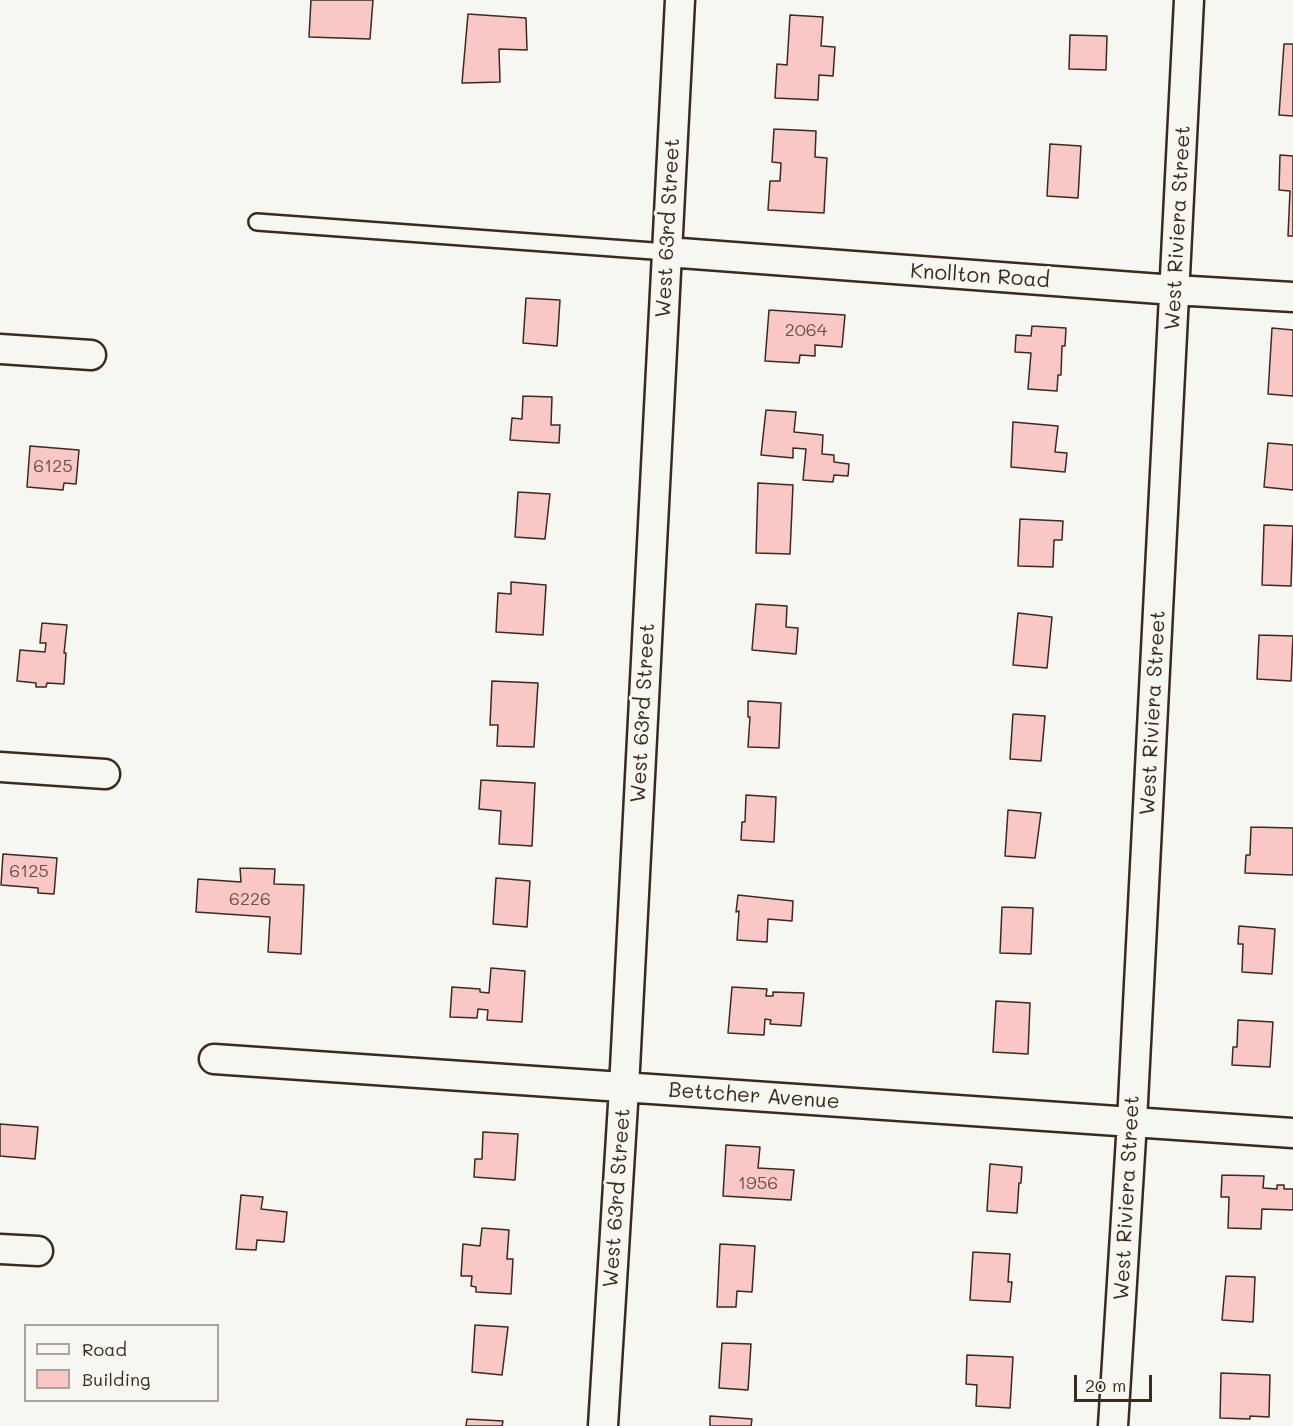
<!DOCTYPE html>
<style>
body{margin:0}
#map{position:relative;width:1293px;height:1426px;overflow:hidden;background:#f6f6f2;font-family:Mali,sans-serif}
canvas{display:block}
.legend{position:absolute;left:24px;top:1324px;width:195px;height:78px;box-sizing:border-box;background:#f6f6f2;border:2px solid #aba49d;margin:0;padding:8px 10px;list-style:none;font-size:18px;color:#3b2a1e}
.legend li{display:flex;align-items:center;gap:12px;height:30px}
.legend b{width:30px;border:2px solid #aba49d}
.scale{position:absolute;left:1074px;top:1375px;width:78px;height:27px;box-sizing:border-box;border:3px solid #3b2a1e;border-top:0;padding-left:8px;font-size:18px;line-height:21px;white-space:nowrap;color:#3b2a1e;-webkit-text-stroke:4px #f6f6f2;paint-order:stroke}
</style>
<div id="map">
<canvas width="1293" height="1426"></canvas>
<ul class="legend">
<li><b style="height:8px;background:#f6f6f2"></b>Road</li>
<li><b style="height:16px;background:#f9c8c6"></b>Building</li>
</ul>
<div class="scale">20 m</div>
</div>
<script>
const c = document.querySelector('canvas').getContext('2d');
c.lineJoin = 'round';
function paint(path, color) { c.fillStyle = color; c.fill(path, 'evenodd'); }
const poly = rows => new Path2D(rows.map(r => 'M' + r).join(''));
function strokePath(path, color, width, dash) { c.strokeStyle = color; c.lineWidth = width; c.lineCap = dash ? 'butt' : 'round'; c.setLineDash(dash || []); c.stroke(path); }
function drawText(font, color, halo, rows, align = 'center') {
  c.font = font + ' Mali,sans-serif'; c.lineWidth = 6; c.setLineDash([]); c.textBaseline = 'middle'; c.strokeStyle = halo; c.fillStyle = color; for (const [text, x, y, turn = 0] of rows) {
    c.save(); c.translate(x, y); c.rotate((+turn || 0) * Math.PI / 180); c.textAlign = isNaN(turn) ? turn : align; if (halo) c.strokeText(text, 0, 0); c.fillText(text, 0, 0); c.restore();
  }
}
const building = poly([
 [311,0,373,0,370,39,309,37,311,0],
 [468,14,526,18,527,50,499,49,500,82,462,83,468,14],
 [790,15,823,17,821,46,835,47,833,76,819,75,818,100,775,98,777,64,787,65,790,15],
 [1070,35,1107,36,1106,70,1069,69,1070,35],
 [1284,44,1293,44,1293,116,1279,115,1284,44],
 [774,129,816,131,815,157,827,158,824,213,768,210,770,181,780,181,781,163,772,162,774,129],
 [1050,144,1081,146,1078,198,1047,196,1050,144],
 [1280,155,1293,156,1293,236,1288,236,1290,191,1279,190,1280,155],
 [526,298,560,300,557,346,523,343,526,298],
 [769,310,845,315,842,347,815,345,815,356,800,355,799,363,765,361,769,310],
 [1032,326,1066,328,1065,346,1062,346,1061,375,1058,375,1057,391,1028,389,1031,353,1015,352,1016,335,1031,336,1032,326],
 [1272,328,1293,330,1293,396,1268,394,1272,328],
 [523,396,552,397,551,425,560,425,559,443,510,440,512,418,522,419,523,396],
 [766,410,796,412,794,432,823,435,822,454,834,455,834,462,849,464,848,476,834,475,833,482,803,480,806,449,793,448,793,458,761,455,766,410],
 [1013,422,1058,426,1055,452,1067,453,1065,472,1011,467,1013,422],
 [1268,443,1293,445,1293,490,1264,487,1268,443],
 [30,446,79,450,76,484,64,483,63,490,27,487,30,446],
 [758,483,793,485,790,554,756,553,758,483],
 [518,492,550,494,545,539,515,537,518,492],
 [1020,519,1063,521,1062,540,1054,540,1053,567,1018,566,1020,519],
 [1264,525,1293,526,1291,586,1262,585,1264,525],
 [511,582,546,585,543,635,496,632,498,593,511,594,511,582],
 [756,604,787,606,786,627,798,628,796,654,752,650,756,604],
 [1018,613,1052,617,1047,668,1013,665,1018,613],
 [42,623,67,625,64,653,66,653,64,684,47,683,46,687,36,687,36,683,17,681,20,650,45,652,46,643,40,643,42,623],
 [1259,635,1293,636,1291,681,1257,679,1259,635],
 [492,681,538,683,534,747,497,746,498,725,490,725,492,681],
 [748,701,781,703,779,748,748,747,750,717,748,717,748,701],
 [1013,714,1045,716,1041,761,1010,759,1013,714],
 [481,780,535,783,532,846,499,844,501,811,479,809,481,780],
 [746,795,776,797,774,842,741,840,742,822,745,822,746,795],
 [1008,810,1041,813,1035,858,1005,856,1008,810],
 [1251,827,1293,828,1293,875,1245,873,1246,855,1250,855,1251,827],
 [3,854,57,858,54,894,38,893,38,888,1,885,3,854],
 [240,868,275,869,274,884,304,885,301,954,268,952,270,917,196,912,198,879,241,882,240,868],
 [496,878,530,881,527,927,493,924,496,878],
 [738,895,793,901,792,921,768,919,767,942,737,940,739,911,736,912,738,895],
 [1002,907,1033,908,1031,954,1000,953,1002,907],
 [1239,926,1275,929,1272,974,1242,972,1243,944,1238,944,1239,926],
 [491,968,525,971,522,1022,487,1020,488,1010,478,1009,477,1018,450,1017,452,987,480,989,480,992,489,993,491,968],
 [732,987,767,989,766,996,773,996,773,992,804,993,801,1026,770,1024,771,1020,765,1019,764,1035,728,1033,732,987],
 [996,1001,1030,1003,1028,1054,993,1052,996,1001],
 [1238,1020,1273,1022,1270,1067,1232,1065,1233,1047,1237,1047,1238,1020],
 [0,1124,38,1127,35,1159,0,1156,0,1124],
 [483,1132,518,1134,515,1180,474,1177,475,1159,482,1159,483,1132],
 [726,1145,760,1147,758,1168,794,1170,791,1200,723,1196,726,1145],
 [990,1164,1022,1167,1021,1183,1019,1183,1017,1213,987,1211,990,1164],
 [1222,1175,1264,1176,1263,1188,1277,1189,1277,1185,1284,1185,1284,1189,1293,1189,1293,1210,1262,1209,1261,1229,1228,1228,1229,1197,1221,1197,1222,1175],
 [241,1195,263,1197,261,1209,287,1212,284,1242,257,1240,256,1250,236,1249,241,1195],
 [482,1228,509,1230,507,1259,513,1259,511,1294,476,1292,476,1287,471,1286,472,1276,461,1276,463,1244,480,1246,482,1228],
 [720,1244,755,1246,752,1292,737,1291,736,1307,717,1307,720,1244],
 [973,1252,1010,1254,1008,1282,1012,1282,1010,1302,970,1300,973,1252],
 [1226,1276,1255,1277,1253,1322,1222,1320,1226,1276],
 [475,1325,508,1327,502,1375,472,1372,475,1325],
 [722,1343,751,1344,748,1390,719,1388,722,1343],
 [967,1355,1013,1357,1010,1408,976,1406,977,1385,966,1384,967,1355],
 [1221,1373,1270,1375,1269,1417,1250,1416,1250,1419,1220,1418,1221,1373],
 [710,1416,752,1419,751,1426,710,1426,710,1416],
 [467,1419,503,1421,502,1426,466,1426,467,1419]
]);
const lane = poly([
 [257,222,667,252]
]);
const street = poly([
 [667,252,1174,290,1293,297],
 [0,349,91,355],
 [0,767,105,774],
 [214,1059,1293,1133],
 [0,1249,38,1251],
 [603,1426,624,1088,680,0],
 [1113,1426,1132,1122,1189,0]
]);
const numberNames = [
 ["2064",806,330],
 ["6125",53,466],
 ["6125",29,871],
 ["6226",250,899],
 ["1956",758,1183]
];
const streetNames = [
 ["West 63rd Street",668,228,-87],
 ["West Riviera Street",1178,228,-87],
 ["Knollton Road",980,276,4],
 ["West 63rd Street",643,713,-87],
 ["West Riviera Street",1153,713,-87],
 ["Bettcher Avenue",754,1096,4],
 ["West 63rd Street",617,1198,-86],
 ["West Riviera Street",1127,1198,-87]
];
paint(building, '#f9c8c6');
strokePath(building, '#3b2a1e', 1.5);
strokePath(lane, '#3b2a1e', 20);
strokePath(street, '#3b2a1e', 33);
strokePath(lane, '#f6f6f2', 15);
strokePath(street, '#f6f6f2', 28);
drawText('18px', '#6a5248', null, numberNames);
drawText('21px', '#3b2a1e', '#f6f6f2', streetNames);
</script>
